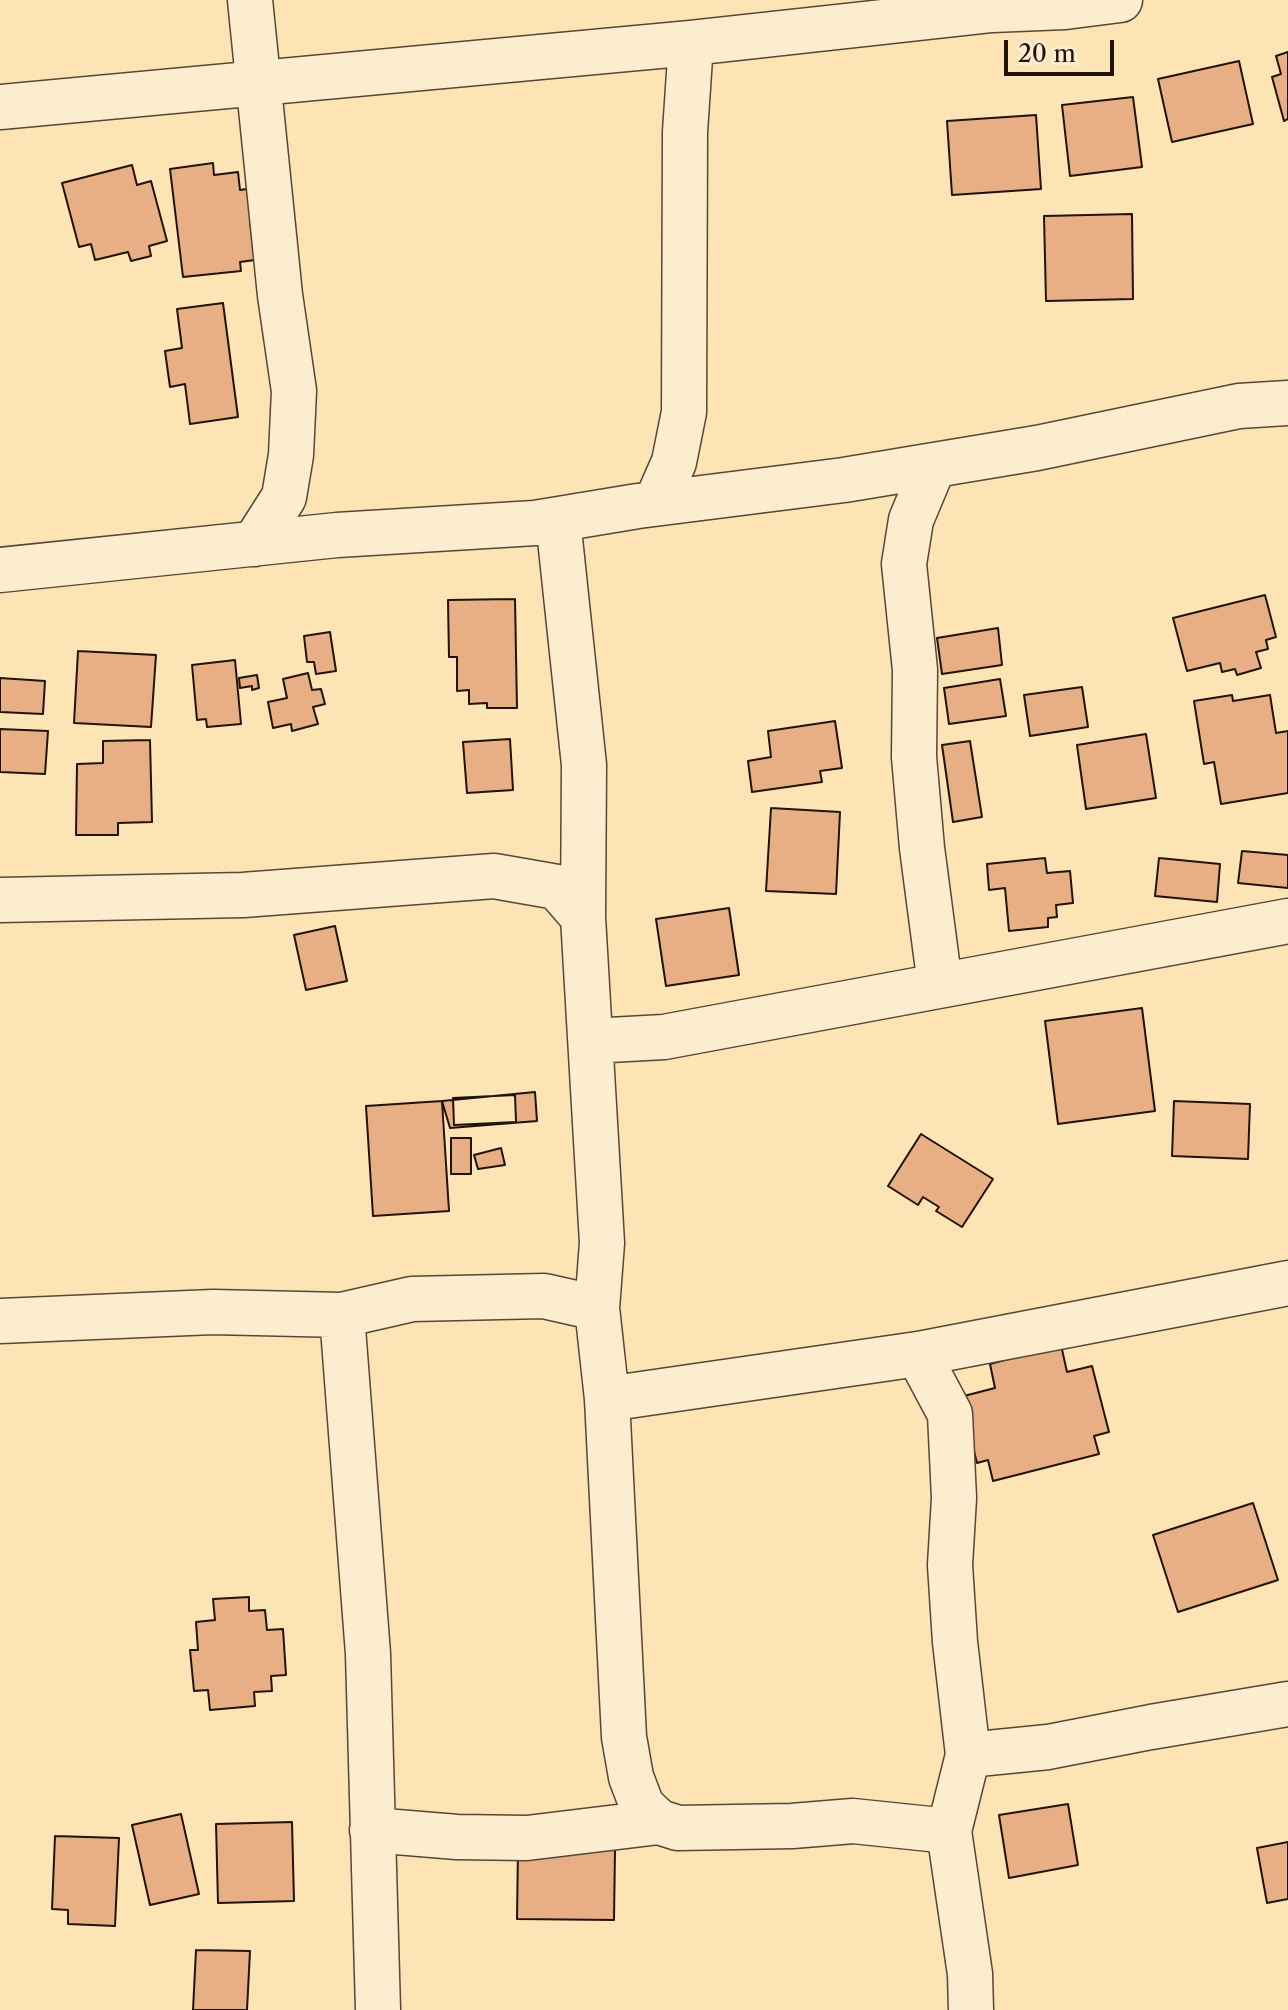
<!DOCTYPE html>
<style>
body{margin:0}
#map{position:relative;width:1288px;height:2010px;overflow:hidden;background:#fce4b5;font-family:"Libre Caslon Text",serif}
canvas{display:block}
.scale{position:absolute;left:1004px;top:40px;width:110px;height:36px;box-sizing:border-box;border:4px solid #1f130b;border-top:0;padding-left:10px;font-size:24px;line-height:28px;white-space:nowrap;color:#1f130b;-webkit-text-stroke:6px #fdedcf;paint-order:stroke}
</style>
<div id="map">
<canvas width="1288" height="2010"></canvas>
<div class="scale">20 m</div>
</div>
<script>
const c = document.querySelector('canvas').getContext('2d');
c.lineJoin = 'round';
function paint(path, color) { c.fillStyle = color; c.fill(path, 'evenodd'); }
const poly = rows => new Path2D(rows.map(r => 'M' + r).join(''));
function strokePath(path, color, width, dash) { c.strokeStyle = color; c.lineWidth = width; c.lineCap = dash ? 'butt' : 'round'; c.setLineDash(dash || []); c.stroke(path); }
const building = poly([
 [1288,52,1288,119,1284,121,1272,77,1281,74,1276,56,1288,52],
 [1239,61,1253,124,1172,142,1158,79,1239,61],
 [1133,97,1142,167,1070,176,1062,105,1133,97],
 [1036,115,1041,189,952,195,947,121,1036,115],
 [213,163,214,175,238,172,240,190,254,188,258,221,250,221,255,260,240,262,241,271,183,277,170,169,213,163],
 [132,165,137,185,151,181,167,241,149,246,151,256,131,261,128,252,95,260,91,244,79,247,62,183,132,165],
 [1132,214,1133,299,1046,301,1044,216,1132,214],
 [223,303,238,417,190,424,185,384,170,387,165,351,182,348,177,309,223,303],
 [1265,595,1276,637,1266,640,1268,649,1256,652,1261,668,1237,675,1235,669,1222,672,1220,663,1187,671,1173,618,1265,595],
 [515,599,517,708,487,708,487,703,469,704,469,690,457,691,457,657,449,657,448,600,515,599],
 [998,628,1002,665,942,674,937,638,998,628],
 [330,632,336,671,316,674,314,662,307,662,304,636,330,632],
 [78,651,156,655,151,727,74,723,78,651],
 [235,660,241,724,207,727,206,719,197,720,192,665,235,660],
 [308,673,312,690,321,689,325,704,313,707,318,724,292,731,291,724,273,728,268,702,287,698,283,679,308,673],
 [257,675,259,688,252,690,252,686,240,688,239,678,257,675],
 [0,678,45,681,43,714,0,712,0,678],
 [1000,679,1006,716,949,724,944,688,1000,679],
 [1082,687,1088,727,1030,736,1024,695,1082,687],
 [1232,695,1233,701,1270,695,1276,733,1288,731,1288,793,1221,804,1214,762,1204,764,1194,701,1232,695],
 [835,721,842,768,820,771,822,782,752,792,748,761,771,757,768,731,835,721],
 [0,729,48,731,45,774,0,772,0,729],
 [1146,734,1156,798,1086,809,1077,745,1146,734],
 [510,739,513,790,467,793,463,742,510,739],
 [150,740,152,822,118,823,118,835,76,835,77,764,103,763,103,741,150,740],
 [970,741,982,817,953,822,942,745,970,741],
 [771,808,840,812,836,894,766,891,771,808],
 [1242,851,1288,855,1288,888,1238,883,1242,851],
 [1045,858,1047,873,1070,871,1073,903,1056,905,1057,917,1048,918,1048,927,1009,931,1005,888,989,890,987,864,1045,858],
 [1159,858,1220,864,1217,902,1155,896,1159,858],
 [729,908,739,975,666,986,656,919,729,908],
 [335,926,347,981,306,990,294,935,335,926],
 [1142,1008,1155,1111,1058,1124,1045,1021,1142,1008],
 [535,1092,537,1121,450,1128,442,1101,535,1092],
 [515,1095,516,1122,454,1125,453,1098,515,1095],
 [442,1101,449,1211,373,1216,366,1106,442,1101],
 [1174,1101,1250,1104,1248,1159,1172,1156,1174,1101],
 [921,1134,993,1179,962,1227,936,1211,939,1207,923,1197,918,1205,888,1186,921,1134],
 [451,1138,471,1138,471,1174,451,1174,451,1138],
 [501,1148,505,1165,478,1169,474,1155,501,1148],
 [1061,1345,1067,1372,1092,1366,1109,1432,1094,1436,1099,1454,993,1481,988,1460,977,1463,960,1397,995,1388,990,1364,1061,1345],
 [1253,1503,1278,1580,1178,1612,1153,1535,1253,1503],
 [249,1597,249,1611,265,1610,267,1630,283,1629,286,1675,271,1676,272,1691,254,1692,255,1706,210,1710,208,1690,194,1691,190,1650,198,1650,196,1622,215,1620,213,1599,249,1597],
 [1068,1804,1078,1865,1009,1878,999,1815,1068,1804],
 [181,1814,199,1894,150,1905,132,1825,181,1814],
 [292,1822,294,1901,218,1903,216,1824,292,1822],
 [55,1836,119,1838,115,1926,68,1924,68,1910,52,1909,55,1836],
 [1288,1842,1288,1899,1267,1903,1257,1848,1288,1842],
 [518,1848,615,1849,614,1920,517,1919,518,1848],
 [196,1950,250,1951,247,2010,193,2010,196,1950]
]);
const minor = poly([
 [250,0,280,295,294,391,291,455,284,497,254,544],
 [0,107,691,43,992,10,1065,7,1120,0],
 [934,465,911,520,904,564,915,670,914,757,922,848,940,985],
 [656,503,674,462,684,412,685,132,691,43],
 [558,520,584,765,583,917,602,1243,597,1308,607,1399,624,1737,631,1777,642,1806,659,1822,678,1828,792,1826,853,1821,949,1831],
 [0,570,337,535,535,523,638,506,844,480,1037,448,1239,406,1288,403],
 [0,900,243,895,494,876,557,887,583,917],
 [591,1041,664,1037,1288,921],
 [342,1315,368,1654,378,2010],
 [0,1321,213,1312,342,1315,412,1299,544,1296,597,1308],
 [918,1354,950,1414,954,1498,950,1565,955,1642,968,1755,949,1831,970,1974,971,2010],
 [607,1399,918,1354,1288,1283],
 [968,1755,1048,1747,1151,1727,1288,1704],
 [372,1830,457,1837,527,1838,659,1822]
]);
paint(building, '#e8af85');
strokePath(building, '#1f130b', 2);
strokePath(minor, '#564736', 47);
strokePath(minor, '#fdedcf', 44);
</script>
